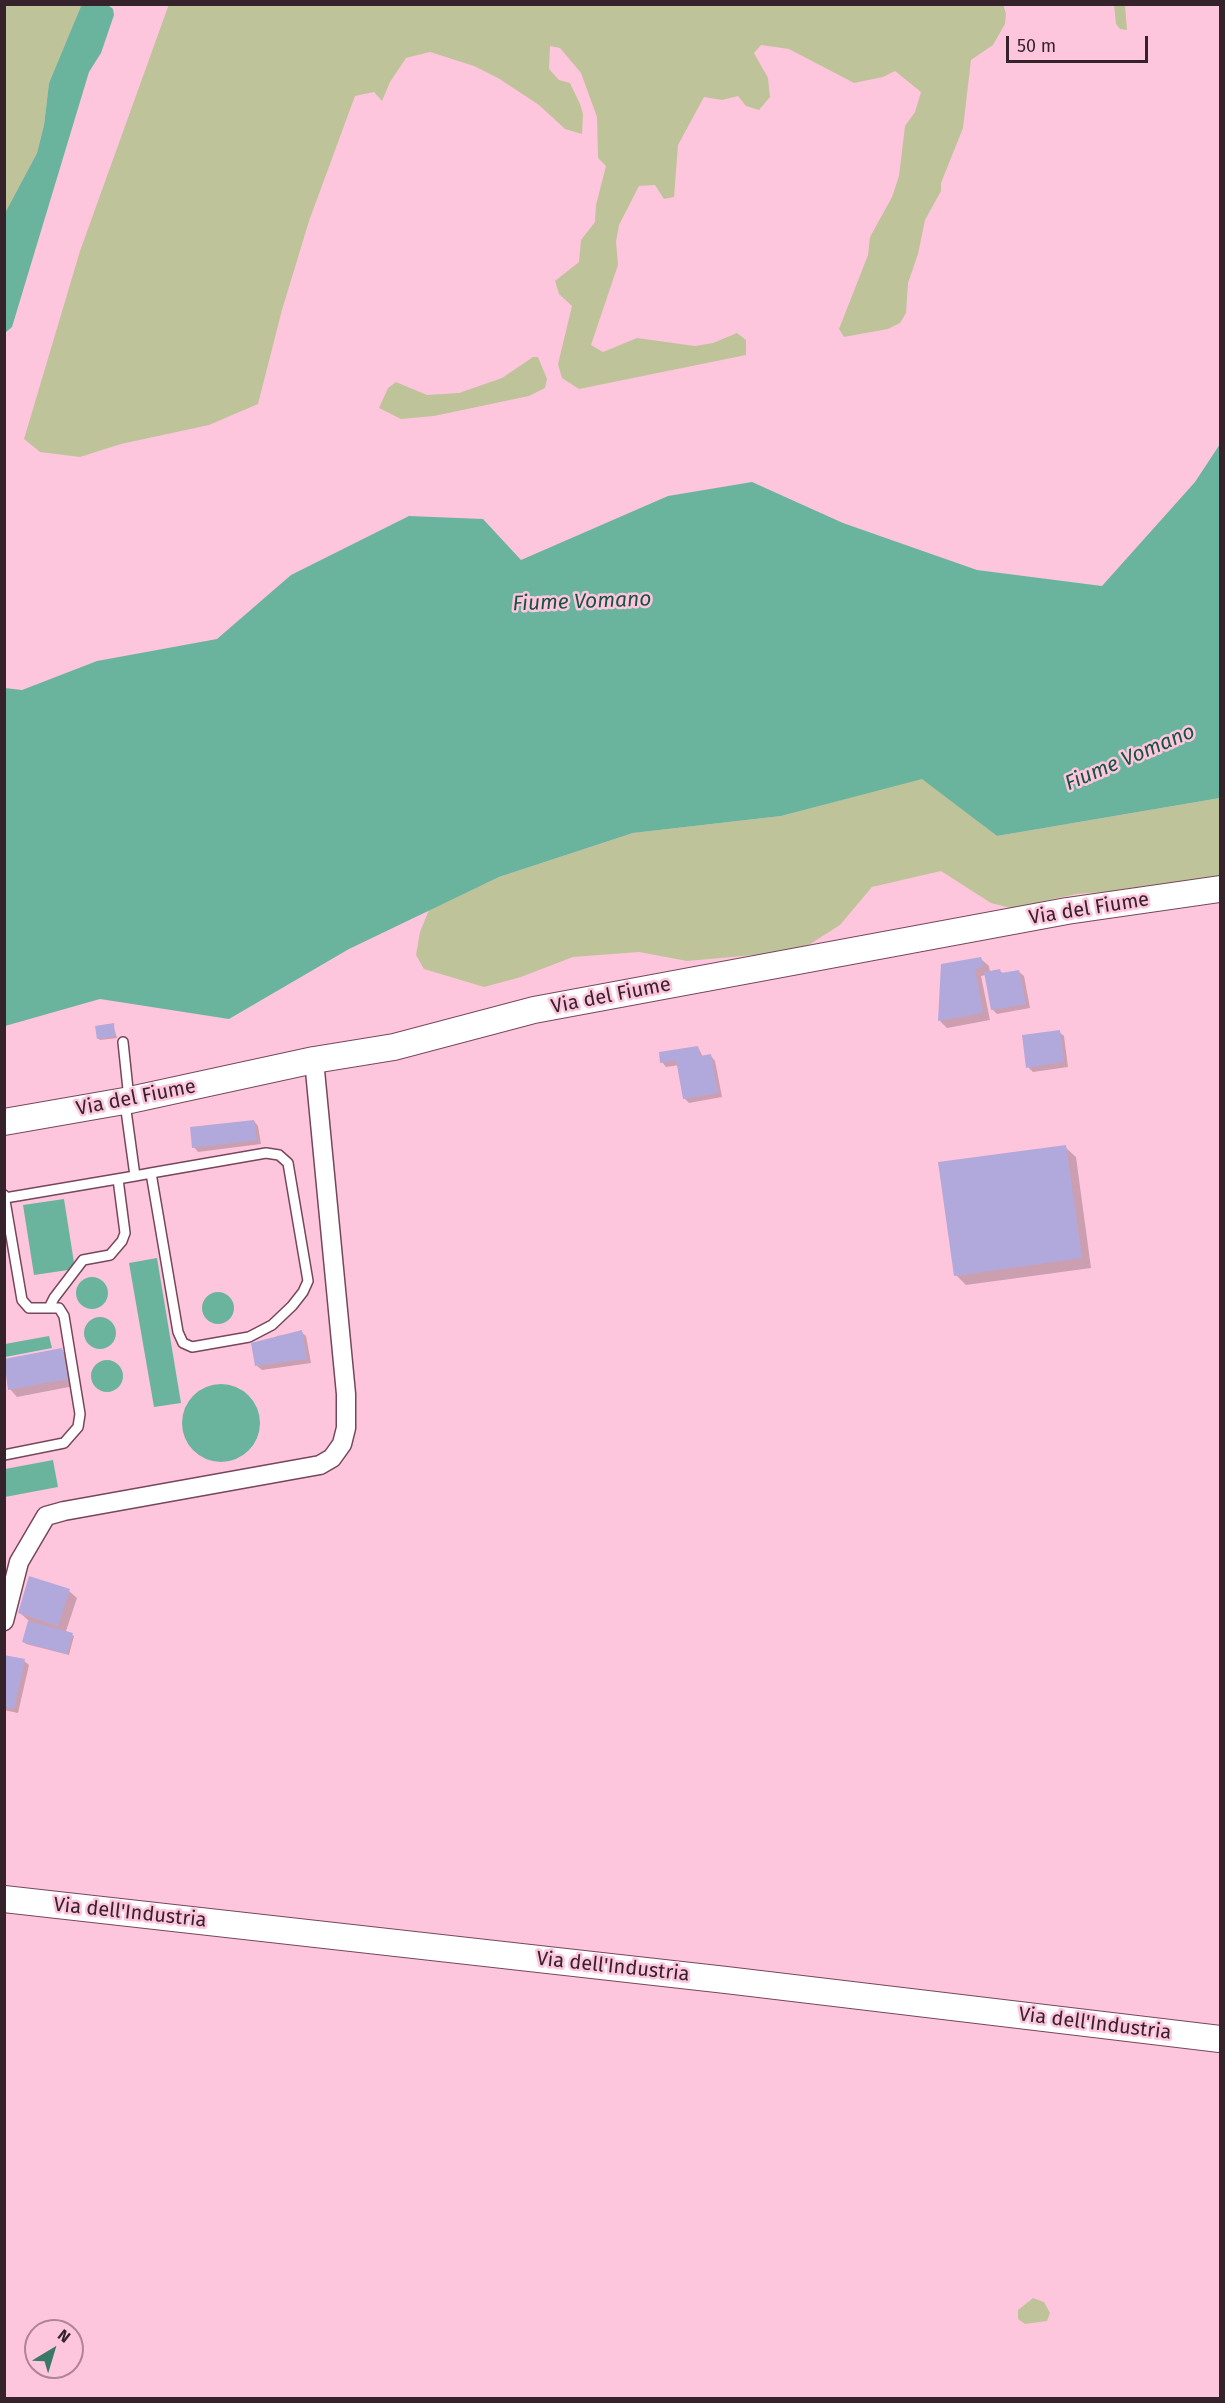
<!DOCTYPE html>
<style>
body{margin:0}
#map{position:relative;width:1225px;height:2403px;overflow:hidden;background:#fec6dd;font-family:"Fira Sans",sans-serif}
canvas{display:block}
.frame{position:absolute;inset:0;border:6px solid #36222b;pointer-events:none}
.north{position:absolute;left:24px;top:2319px;width:60px;height:60px;box-sizing:border-box;background:#fec6dd;border:2px solid #ae8496;border-radius:50%;rotate:38deg;font-size:16px;font-weight:700;line-height:24px;text-align:center;color:#36222b}
.north::after{content:'';display:block;margin:auto;width:21px;height:27px;background:#3a7967;clip-path:polygon(50% 0,100% 100%,50% 72%,0 100%)}
.scale{position:absolute;left:1006px;top:36px;width:142px;height:27px;box-sizing:border-box;border:3px solid #36222b;border-top:0;padding-left:8px;font-size:18px;line-height:21px;white-space:nowrap;color:#36222b;-webkit-text-stroke:4px #fec6dd;paint-order:stroke}
</style>
<div id="map">
<canvas width="1225" height="2403"></canvas>
<div class="frame"></div>
<div class="north">N</div>
<div class="scale">50 m</div>
</div>
<script>
const c = document.querySelector('canvas').getContext('2d');
c.lineJoin = 'round';
function paint(path, color) { c.fillStyle = color; c.fill(path, 'evenodd'); }
const poly = rows => new Path2D(rows.map(r => 'M' + r).join(''));
function strokePath(path, color, width, dash) { c.strokeStyle = color; c.lineWidth = width; c.lineCap = dash ? 'butt' : 'round'; c.setLineDash(dash || []); c.stroke(path); }
function drawText(font, color, halo, rows, align = 'center') {
  c.font = font + ' "Fira Sans",sans-serif'; c.lineWidth = 5; c.setLineDash([]); c.textBaseline = 'middle'; c.strokeStyle = halo; c.fillStyle = color; for (const [text, x, y, turn = 0] of rows) {
    c.save(); c.translate(x, y); c.rotate((+turn || 0) * Math.PI / 180); c.textAlign = isNaN(turn) ? turn : align; if (halo) c.strokeText(text, 0, 0); c.fillText(text, 0, 0); c.restore();
  }
}
const green = poly([
 [169,4,1003,4,1006,14,1005,24,993,45,971,60,963,128,941,183,941,191,925,220,918,254,908,283,906,313,900,323,888,329,844,337,839,329,868,255,870,237,892,197,899,176,905,126,915,112,921,92,895,71,883,77,854,83,789,49,761,45,754,53,768,78,770,97,759,110,746,106,738,96,722,100,704,97,678,145,674,197,664,199,655,185,639,186,619,225,616,242,618,265,591,345,603,352,637,338,695,346,713,343,737,333,746,340,746,355,579,389,562,378,558,364,572,306,559,294,555,281,579,262,581,240,595,222,596,205,606,166,598,158,597,117,581,73,560,48,550,46,549,69,559,80,570,83,580,104,583,114,582,134,565,129,539,105,498,78,474,66,430,52,406,58,390,82,382,101,374,92,355,96,309,221,282,310,258,404,209,425,121,444,80,457,40,452,24,439,80,251],
 [5,5,82,5,49,83,44,125,37,153,5,213],
 [1114,5,1125,5,1127,30,1120,29,1116,24],
 [533,357,538,357,547,379,545,388,529,396,434,416,401,419,379,408,388,388,396,382,427,395,459,393,502,378],
 [922,778,997,836,1220,798,1220,883,1077,894,1011,908,991,903,941,871,872,887,840,925,799,951,687,961,639,952,573,957,521,977,484,987,424,969,416,955,420,932,429,910,499,877,633,833,781,816],
 [1033,2298,1044,2302,1050,2313,1047,2321,1025,2324,1018,2319,1018,2310]
]);
const water = poly([
 [82,4,108,5,113,9,114,15,101,53,89,72,12,327,5,333,5,213,37,153,44,125,49,83],
 [1220,444,1220,798,997,836,922,779,781,816,633,833,499,877,349,949,229,1019,100,999,5,1026,5,688,22,690,97,661,217,639,291,575,409,516,483,519,521,560,668,496,752,482,843,523,977,570,1102,586,1195,482],
 [64,1199,75,1269,34,1275,23,1205],
 [157,1258,181,1403,154,1407,129,1263],
 '76 1293a16 16 0 1 1 32 0a16 16 0 1 1-32 0Z',
 '202 1308a16 16 0 1 1 32 0a16 16 0 1 1-32 0Z',
 '84 1333a16 16 0 1 1 32 0a16 16 0 1 1-32 0Z',
 [49,1336,52,1348,5,1357,5,1344],
 '91 1376a16 16 0 1 1 32 0a16 16 0 1 1-32 0Z',
 '182 1423a39 39 0 1 1 78 0a39 39 0 1 1-78 0Z',
 [53,1460,58,1487,5,1497,5,1469]
]);
const shadow = poly([
 [981,959,989,966,990,972,1000,971,1004,974,1019,972,1024,976,1030,1008,997,1014,992,1009,986,975,981,976,990,1020,947,1028,940,1021],
 [113,1025,117,1038,100,1040,98,1038],
 [1059,1032,1064,1036,1068,1067,1033,1072,1028,1067],
 [698,1047,703,1057,711,1056,715,1061,722,1097,689,1103,684,1098,679,1065,666,1067,662,1062],
 [254,1121,258,1126,261,1144,198,1152,194,1147],
 [1065,1147,1076,1157,1091,1268,966,1285,956,1275],
 [301,1332,306,1336,311,1363,262,1370,257,1366,277,1336],
 [62,1350,69,1358,74,1386,17,1397,10,1389],
 [69,1591,77,1598,66,1631,74,1636,69,1655,26,1644,24,1642,29,1621,19,1612],
 [4,1656,24,1661,29,1665,18,1713,4,1710]
]);
const building = poly([
 [981,957,984,967,975,969,983,1013,938,1021,941,964],
 [1000,969,1001,973,1019,970,1026,1004,991,1010,984,972],
 [114,1023,115,1036,97,1039,95,1026],
 [1060,1030,1064,1062,1026,1068,1022,1035],
 [698,1046,700,1056,711,1054,718,1093,683,1099,676,1060,660,1063,659,1052],
 [254,1120,257,1140,192,1148,190,1127],
 [1066,1145,1082,1258,954,1276,938,1162],
 [302,1330,307,1359,255,1366,251,1343],
 [62,1348,68,1379,8,1390,4,1359],
 [29,1576,70,1589,58,1626,18,1613],
 [28,1621,73,1633,67,1654,22,1642],
 [4,1655,25,1659,14,1709,4,1707]
]);
const lane = poly([
 [123,1042,129,1099],
 [125,1103,135,1176],
 [4,1195,22,1300,29,1308,59,1308,64,1316,80,1414,78,1427,64,1443,4,1455],
 [5,1198,135,1176,151,1173,266,1153,279,1155,288,1163,308,1281,303,1292,292,1306,272,1325,249,1337,192,1347,183,1343,178,1332,151,1173],
 [49,1308,54,1298,83,1260,110,1255,122,1241,125,1233,118,1179]
]);
const street = poly([
 [4,1621,19,1562,46,1516,64,1511,320,1465,332,1458,342,1444,346,1428,346,1394,314,1060]
]);
const secondary = poly([
 [4,1122,130,1100,314,1060,394,1047,534,1010,1067,911,1220,889],
 [4,1899,726,1980,1220,2039]
]);
const streetNames = [
 ["Via del Fiume",1089,909,-9],
 ["Via del Fiume",611,996,-11],
 ["Via del Fiume",136,1098,-11],
 ["Via dell'Industria",130,1913,6],
 ["Via dell'Industria",613,1967,6],
 ["Via dell'Industria",1095,2024,7]
];
const waterNames = [
 ["Fiume Vomano",582,602,-2],
 ["Fiume Vomano",1130,758,-23]
];
paint(green, '#bfc39a');
paint(water, '#6ab49d');
paint(shadow, '#0003');
paint(building, '#b1a9db');
strokePath(lane, '#76475c', 12);
strokePath(street, '#76475c', 21);
strokePath(secondary, '#76475c', 28);
strokePath(lane, '#fff', 9);
strokePath(street, '#fff', 18);
strokePath(secondary, '#fff', 26);
drawText('20px', '#36222b', '#fec6dd', streetNames);
drawText('italic 21px', '#165343', '#fec6dd', waterNames);
</script>
